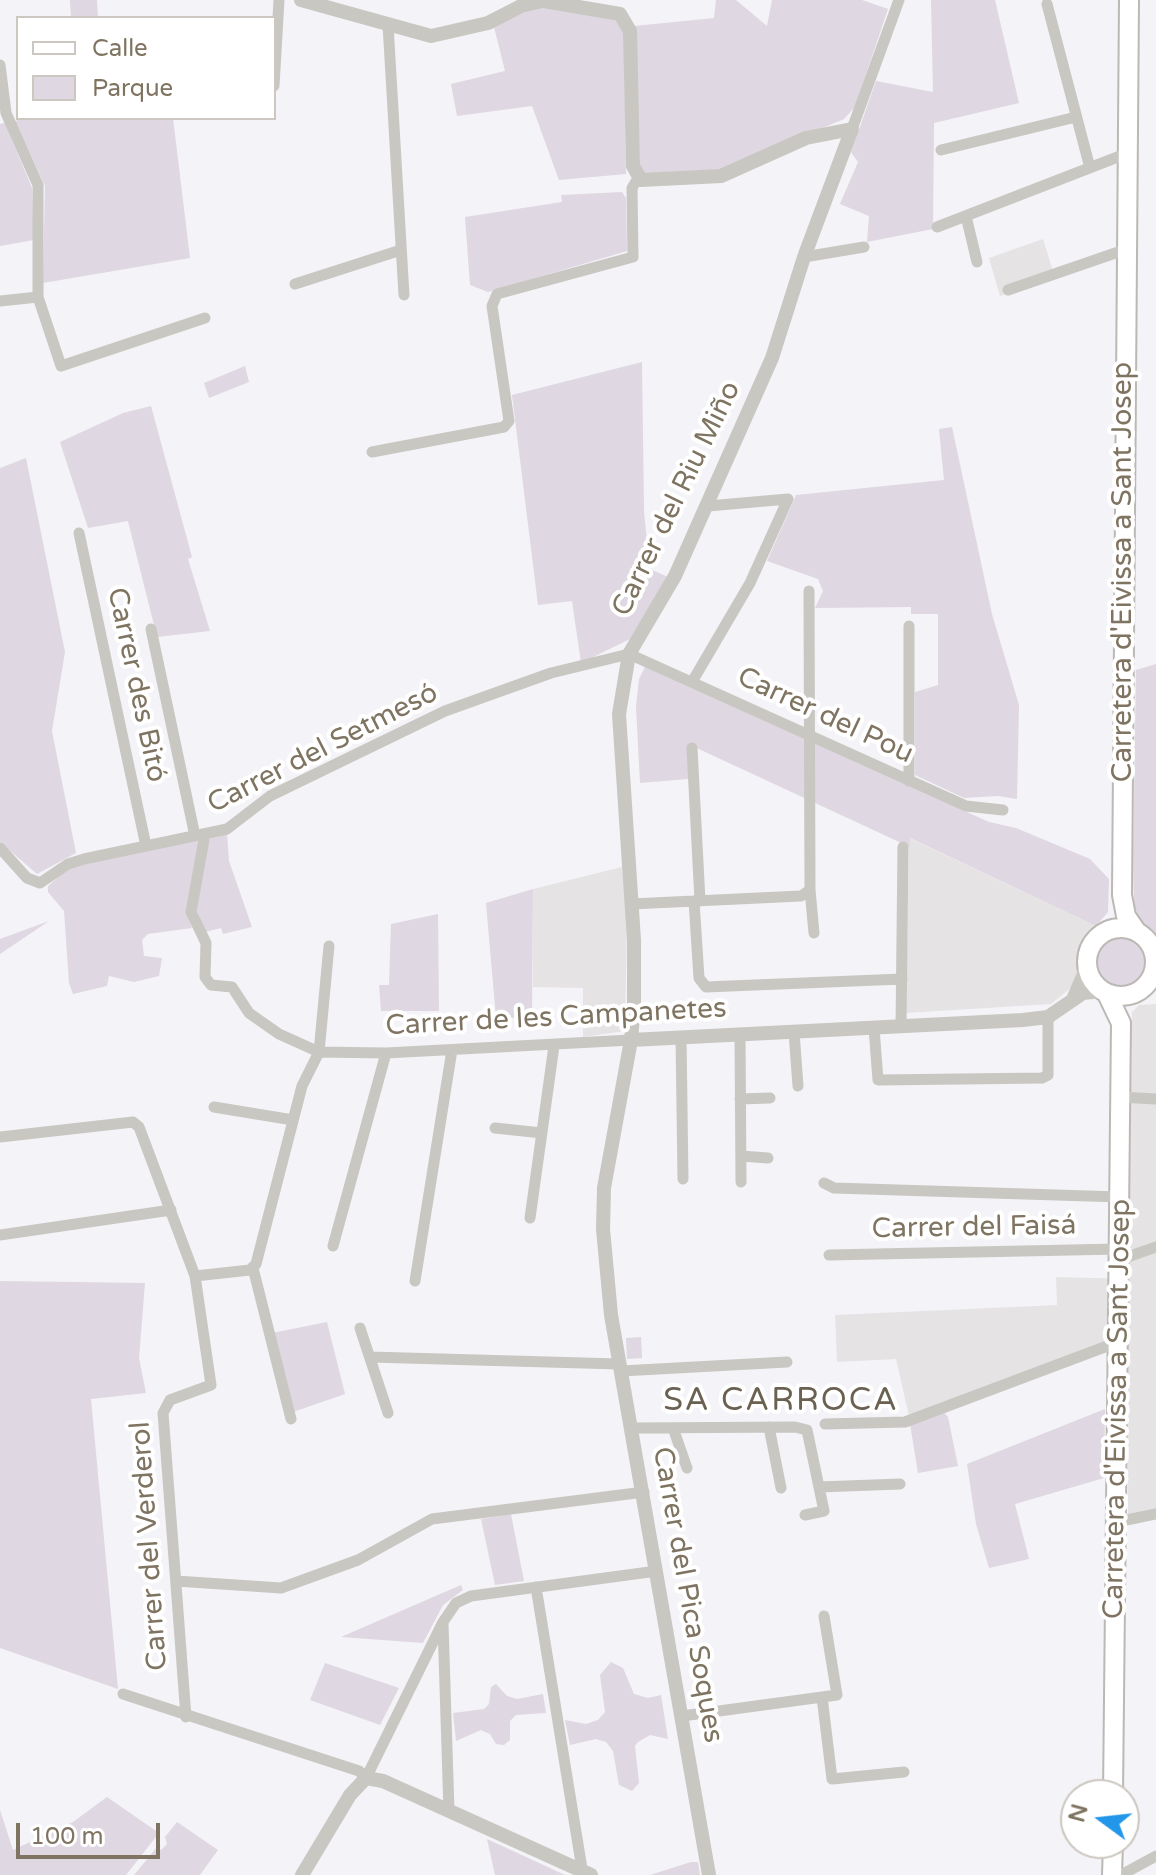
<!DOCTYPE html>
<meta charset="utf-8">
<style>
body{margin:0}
#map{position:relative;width:1156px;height:1875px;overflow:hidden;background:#f4f3f7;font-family:"Varela Round",sans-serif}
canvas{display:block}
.legend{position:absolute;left:16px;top:16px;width:260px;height:104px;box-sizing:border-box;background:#fff;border:2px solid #ccc7c0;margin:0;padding:10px 14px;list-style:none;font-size:24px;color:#7f7461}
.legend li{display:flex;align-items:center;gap:16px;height:40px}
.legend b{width:40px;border:2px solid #ccc7c0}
.north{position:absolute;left:1060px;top:1779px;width:80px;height:80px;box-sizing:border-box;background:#fff;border:2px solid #ccc7c0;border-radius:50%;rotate:285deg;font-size:22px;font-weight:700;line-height:32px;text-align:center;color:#7f7461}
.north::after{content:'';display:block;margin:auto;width:28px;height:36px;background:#2296e8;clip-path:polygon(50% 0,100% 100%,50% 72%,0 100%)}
.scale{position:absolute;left:16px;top:1823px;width:144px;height:36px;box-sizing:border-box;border:4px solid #7f7461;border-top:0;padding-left:10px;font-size:24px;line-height:28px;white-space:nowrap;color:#7f7461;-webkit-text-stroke:6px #fff;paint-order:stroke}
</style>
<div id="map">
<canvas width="1156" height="1875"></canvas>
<ul class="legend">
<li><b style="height:10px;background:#fff"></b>Calle</li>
<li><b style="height:22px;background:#dfd7e1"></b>Parque</li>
</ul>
<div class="north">N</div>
<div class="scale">100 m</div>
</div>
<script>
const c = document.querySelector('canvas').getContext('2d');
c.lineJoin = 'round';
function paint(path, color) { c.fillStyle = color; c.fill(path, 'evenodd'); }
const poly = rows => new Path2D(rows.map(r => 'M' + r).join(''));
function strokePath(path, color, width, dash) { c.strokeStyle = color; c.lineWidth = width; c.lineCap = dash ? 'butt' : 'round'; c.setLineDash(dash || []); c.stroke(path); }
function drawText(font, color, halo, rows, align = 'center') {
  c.font = font + ' "Varela Round",sans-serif'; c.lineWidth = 8; c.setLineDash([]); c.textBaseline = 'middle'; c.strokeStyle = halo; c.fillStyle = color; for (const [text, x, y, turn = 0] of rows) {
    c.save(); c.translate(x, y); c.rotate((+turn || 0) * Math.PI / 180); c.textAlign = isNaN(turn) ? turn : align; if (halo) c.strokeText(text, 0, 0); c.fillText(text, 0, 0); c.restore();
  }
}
const built = poly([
 [1043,239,1055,278,1000,296,989,258],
 [909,838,1096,926,1080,945,1077,977,1072,987,1051,1004,906,1013],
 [622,867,627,919,625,1031,583,1037,583,988,533,987,533,889],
 [1156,1004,1156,1509,1128,1515,1128,1342,1099,1344,909,1416,896,1359,837,1362,835,1315,1057,1305,1056,1277,1129,1279,1132,1012,1139,1005]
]);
const green = poly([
 [70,0,97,0,98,18,71,18],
 [716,0,736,0,767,26,772,0,862,0,888,9,855,107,844,119,719,172,650,176,640,172,634,26,714,18],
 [931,0,995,0,1019,103,934,123,933,229,867,242,869,216,840,204,858,162,851,152,876,81,933,92],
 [551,7,618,21,624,33,626,174,559,180,532,106,457,116,451,84,505,71,494,27,520,13],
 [26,118,173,118,190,258,43,283,45,186,15,121],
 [5,123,32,188,34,240,0,246,0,124],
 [622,192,626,198,627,251,488,292,470,285,465,217,562,202,561,195],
 [642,362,644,512,650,569,668,577,630,639,581,663,572,601,538,605,512,395],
 [245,366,249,382,209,398,204,383],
 [151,406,192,557,188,559,210,631,157,637,128,521,88,528,60,442,123,413],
 [952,427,992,614,1019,705,1017,799,998,796,964,798,915,775,915,692,938,685,938,614,911,614,911,607,815,608,823,591,818,579,767,561,796,495,944,480,939,429],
 [26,458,65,652,52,731,76,853,37,874,0,842,0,468],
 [1156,664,1156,937,1139,919,1134,905,1133,862,1136,670],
 [645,667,989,822,1016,828,1090,859,1109,879,1108,912,1096,926,910,838,910,847,688,744,688,779,640,783,636,706,639,679],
 [227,833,229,861,252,927,223,934,221,928,205,932,195,906,205,850,211,836],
 [199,839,188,918,192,928,148,934,142,940,144,956,162,958,159,976,134,982,109,976,107,986,73,994,69,983,64,911,48,892,48,886,70,867],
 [533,889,532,1018,496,1018,486,903],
 [438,914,439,1011,381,1011,379,985,389,985,391,924],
 [49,921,0,954,0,939],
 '1093 963a28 28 0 1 1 56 0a28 28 0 1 1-56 0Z',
 [0,1281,145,1283,139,1358,146,1393,91,1399,118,1689,0,1648],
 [327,1322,345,1394,293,1412,272,1333],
 [641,1337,642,1358,627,1359,626,1338],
 [1105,1409,1104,1478,1015,1504,1029,1559,989,1568,976,1524,967,1464],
 [943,1411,948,1417,958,1466,918,1473,910,1424],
 [511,1514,524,1581,495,1585,481,1519],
 [461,1585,463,1590,443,1605,423,1643,341,1637],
 [611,1662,623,1668,634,1694,648,1698,661,1695,668,1739,650,1735,638,1742,635,1746,639,1783,632,1791,619,1785,613,1751,606,1742,596,1739,570,1745,565,1720,586,1724,598,1720,605,1712,600,1675],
 [325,1663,399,1688,380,1725,310,1700],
 [496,1684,507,1696,517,1699,543,1694,546,1713,516,1715,510,1721,510,1740,504,1745,496,1744,490,1734,481,1730,456,1741,453,1713,484,1709,489,1704,491,1687],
 [107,1797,159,1833,126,1875,0,1875,0,1810,13,1850,73,1822],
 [177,1822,218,1850,200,1875,134,1875,157,1847,161,1850,167,1844,165,1837],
 [487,1839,565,1875,495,1875],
 [698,1862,700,1875,650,1875,691,1862]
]);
const minor = poly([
 [1047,4,1090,168],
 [388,25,404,295],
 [0,65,6,113,38,185,38,297,61,366,205,318],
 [274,86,279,0],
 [852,129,899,0],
 [941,150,1076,117],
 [966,216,977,262],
 [937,227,1128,153],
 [804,257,864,247],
 [295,284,401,250],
 [1008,290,1127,249],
 [0,301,38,297],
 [372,452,504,427,509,421,492,306,497,294,633,257,632,188,638,178],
 [79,533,146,846],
 [809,591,810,890,814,933],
 [151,629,195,836],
 [692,682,750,583,788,499,708,506],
 [692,748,700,901],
 [909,781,909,626],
 [205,834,191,912,206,943,205,977,211,985,232,987,249,1013,279,1034,319,1052,386,1053,631,1040],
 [0,848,27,878,40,883,68,864,84,859,227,829,270,796,445,711,551,673,629,654,966,806,1003,810],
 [694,901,699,978,706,987,902,979],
 [631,904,801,896,810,890],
 [901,1027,903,847],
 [874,1028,878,1080,1042,1078,1048,1075,1048,1017],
 [794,1032,798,1086],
 [740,1035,741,1182],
 [681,1037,683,1179],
 [1120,1097,1156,1099],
 [740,1099,770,1098],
 [214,1107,293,1120],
 [495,1128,542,1133],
 [0,1137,133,1122,139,1127,195,1276,211,1385,170,1400,163,1413,186,1717],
 [741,1156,768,1158],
 [824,1183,834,1188,1120,1197],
 [530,1218,554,1046],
 [0,1235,171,1210],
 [333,1246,386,1053],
 [829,1255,1119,1249],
 [1119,1260,1156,1247],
 [253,1268,291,1419],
 [195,1276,250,1270,256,1264,302,1086,319,1052,329,946],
 [415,1281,452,1050],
 [360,1328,388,1413],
 [370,1357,619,1364],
 [621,1371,787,1362],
 [825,1424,905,1422,1118,1342],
 [769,1427,781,1488],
 [632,1428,795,1427,807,1430,824,1511,805,1515],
 [673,1428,687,1468],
 [819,1487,900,1484],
 [1117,1522,1156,1514],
 [176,1581,281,1588,358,1560,432,1519,644,1492],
 [536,1587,583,1875],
 [443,1624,449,1811],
 [123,1694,359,1771,366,1778,443,1622,456,1603,471,1596,657,1571],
 [822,1697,832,1779,904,1772],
 [682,1716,837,1695,824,1616],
 [1121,1875,1156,1856]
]);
const tertiary = poly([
 [301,0,431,36,488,23,521,6,544,1,620,14,630,31,633,166,641,180,721,176,806,138,852,129,804,257,772,358,675,576,629,654,619,714,634,940,634,1004,631,1040,604,1188,603,1229,611,1315,709,1875],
 [1074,997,1087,967],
 [631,1040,1023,1020,1048,1017,1083,993,1102,991],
 [302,1875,350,1795,366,1778,383,1781,591,1875]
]);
const secondary = poly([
 [1151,946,1156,950],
 [1151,978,1156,973]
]);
const primary = poly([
 [1129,0,1122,895,1126,916,1137,932],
 '1087 962a34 34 0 1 1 68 0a34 34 0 1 1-68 0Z',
 [1107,994,1121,1023,1113,1795],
 [1112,1875,1113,1843]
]);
const streetNames = [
 ["Carrer del Riu Miño",677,499,-64],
 ["Carretera d'Eivissa a Sant Josep",1124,572,-90],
 ["Carrer des Bitó",136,685,78],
 ["Carrer del Pou",825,716,25],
 ["Carrer del Setmesó",323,749,-27],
 ["Carrer de les Campanetes",556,1018,-3],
 ["Carrer del Faisá",974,1228,-1],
 ["Carretera d'Eivissa a Sant Josep",1118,1409,-89],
 ["Carrer del Verderol",150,1546,-94],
 ["Carrer del Pica Soques",687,1595,80]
];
const quarterNames = [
 ["SA CARROCA",781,1402]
];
paint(built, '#e5e3e4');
paint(green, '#dfd7e1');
strokePath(secondary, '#bebab4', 20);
strokePath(primary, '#bcb8b3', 22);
strokePath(minor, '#c9c7c2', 11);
strokePath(tertiary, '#c9c7c2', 14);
strokePath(secondary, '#fff', 16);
strokePath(primary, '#fff', 18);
drawText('28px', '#7f7461', '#fff', streetNames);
c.letterSpacing = '2px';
drawText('32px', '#6a6153', '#fff', quarterNames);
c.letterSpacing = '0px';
</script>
